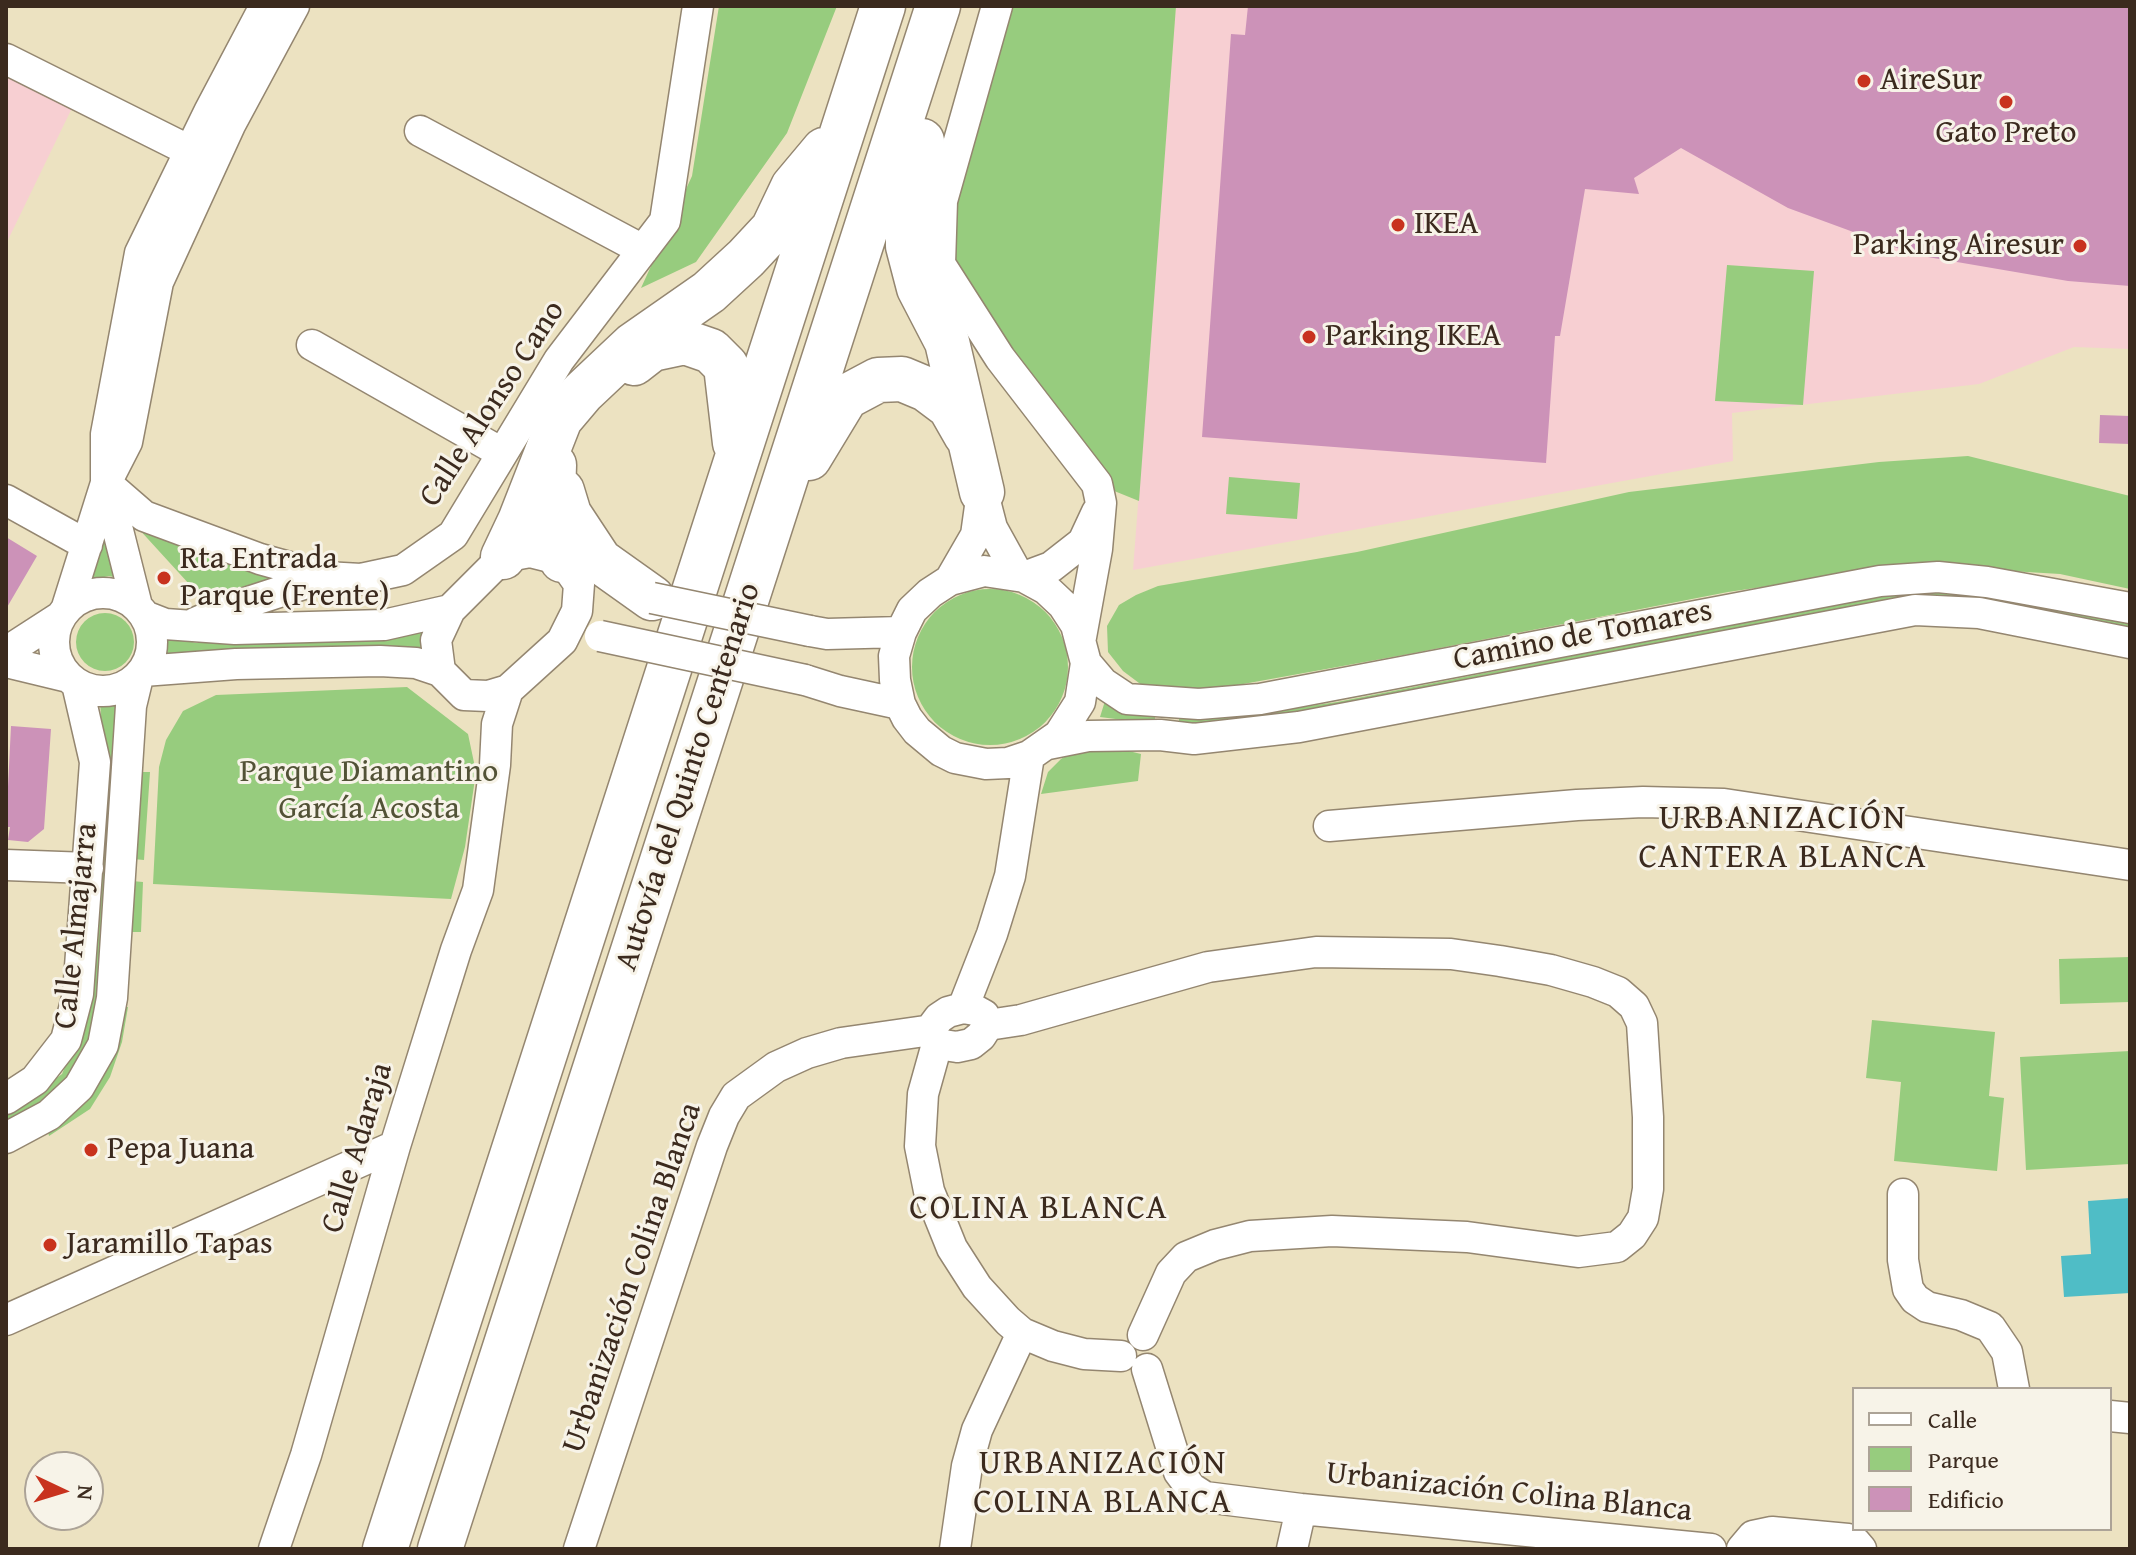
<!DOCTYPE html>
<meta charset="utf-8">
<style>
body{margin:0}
#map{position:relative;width:2136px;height:1555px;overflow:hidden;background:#ece2c1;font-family:"Gentium Book Plus",serif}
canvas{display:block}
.frame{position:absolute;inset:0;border:8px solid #3b2a1e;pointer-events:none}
.legend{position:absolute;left:1852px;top:1387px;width:260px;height:144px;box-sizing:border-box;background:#f7f3e8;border:2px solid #aca397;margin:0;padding:10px 14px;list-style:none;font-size:24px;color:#3b2a1e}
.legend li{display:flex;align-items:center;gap:16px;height:40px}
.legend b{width:40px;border:2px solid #aca397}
.north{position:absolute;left:24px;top:1451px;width:80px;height:80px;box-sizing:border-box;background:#f7f3e8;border:2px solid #aca397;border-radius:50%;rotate:94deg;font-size:22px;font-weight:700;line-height:32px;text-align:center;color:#3b2a1e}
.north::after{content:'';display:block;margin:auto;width:28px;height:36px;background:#c8321e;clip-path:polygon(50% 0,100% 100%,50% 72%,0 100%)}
</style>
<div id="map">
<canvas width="2136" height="1555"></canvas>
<div class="frame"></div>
<ul class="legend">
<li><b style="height:10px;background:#fff"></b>Calle</li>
<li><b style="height:22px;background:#97cc7e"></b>Parque</li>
<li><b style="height:22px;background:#cc92b8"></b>Edificio</li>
</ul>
<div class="north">N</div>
</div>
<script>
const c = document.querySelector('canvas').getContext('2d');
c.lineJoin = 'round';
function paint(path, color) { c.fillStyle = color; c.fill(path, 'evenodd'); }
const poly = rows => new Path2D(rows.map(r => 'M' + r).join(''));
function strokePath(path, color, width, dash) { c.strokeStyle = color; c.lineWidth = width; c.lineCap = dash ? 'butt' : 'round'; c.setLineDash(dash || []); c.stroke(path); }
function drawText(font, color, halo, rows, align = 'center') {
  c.font = font + ' "Gentium Book Plus",serif'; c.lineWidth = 6; c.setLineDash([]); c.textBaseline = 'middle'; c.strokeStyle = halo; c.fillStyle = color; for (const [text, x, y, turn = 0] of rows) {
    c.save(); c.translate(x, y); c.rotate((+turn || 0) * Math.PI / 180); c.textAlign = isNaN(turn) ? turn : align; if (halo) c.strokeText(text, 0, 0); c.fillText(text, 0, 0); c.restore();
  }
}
const built = poly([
 [1176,6,2130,6,2130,349,2074,347,1979,384,1732,413,1733,461,1133,570],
 [6,75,72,108,6,244]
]);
const green = poly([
 [719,6,837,6,787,133,696,262,641,288,692,176],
 [997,6,1176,6,1139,501,1097,484,940,264],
 [1727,265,1814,271,1803,405,1715,401],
 [1968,456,2130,496,2130,589,2060,574,1911,565,1728,592,1409,654,1188,694,1143,686,1123,671,1108,652,1107,626,1119,605,1136,595,1158,586,1357,552,1629,492,1879,462],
 [1229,477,1300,483,1297,519,1226,514],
 [102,519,123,579,109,576,87,581],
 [137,527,300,577,211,608],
 '912 667a78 78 0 1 1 156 0a78 78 0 1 1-156 0Z',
 [1947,590,2130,620,2130,630,2004,606,1342,710,1179,726,1179,719,1234,717,1337,702,1887,594],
 '76 642a29 29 0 1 1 58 0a29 29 0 1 1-58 0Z',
 [422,628,422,657,167,659,168,637,197,643,382,639],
 [407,687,468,734,476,772,465,847,451,899,153,884,159,767,166,740,183,711,216,695],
 [134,696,98,1017,75,1075,38,1109,6,1123,6,1115,62,1074,87,1015,103,751,100,700],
 [1105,701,1126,712,1155,717,1155,724,1100,717],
 [1100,744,1141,754,1138,781,1041,794,1048,772,1061,759,1081,746],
 [138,772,150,772,144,860,133,859],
 [132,881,143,882,141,932,129,932],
 [2130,957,2130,1002,2060,1004,2059,959],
 [122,1007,128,1007,122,1042,110,1077,90,1109,49,1136,47,1128],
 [1872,1020,1995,1032,1989,1096,2004,1098,1997,1171,1894,1161,1901,1082,1866,1078],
 [2130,1051,2130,1164,2026,1170,2020,1057]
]);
const water = poly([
 [2130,1198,2130,1293,2064,1297,2061,1256,2091,1254,2088,1201]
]);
const building = poly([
 [1248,6,2130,6,2130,286,2068,281,1916,255,1788,208,1681,148,1634,178,1639,194,1585,189,1560,336,1555,336,1546,463,1202,437,1231,34,1245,35],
 [2100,415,2130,416,2130,444,2099,443],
 [6,537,37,556,6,609],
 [11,726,51,729,44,829,28,842,8,840,10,827,6,827]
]);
const minor = poly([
 [997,6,942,201,940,264,1000,358,1097,484,1101,503,1097,549,1081,637],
 [6,59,190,151],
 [420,131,643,250],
 [312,345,502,453],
 [106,483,144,516,260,559,325,577,361,579,403,570,453,535,559,360,665,221,698,6],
 [6,500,87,545],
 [985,501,992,528,1018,575],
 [530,552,562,560,579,584,577,611,562,641,508,690,488,696,464,695,440,671,436,640,450,610,503,557,530,552],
 [1024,577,1051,567,1083,542,1097,512],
 [950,580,984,571,1024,577,1046,589,1063,605,1076,625,1086,663,1080,702,1059,735,1029,756,1008,763,986,764,955,758,941,751,917,731,907,718,900,704,895,680,894,656,901,632,912,610,930,593,950,580,976,535,982,492],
 '54 642a49 49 0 1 1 98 0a49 49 0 1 1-98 0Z',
 [137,606,106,483,127,442,158,282,230,125,294,6],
 [67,607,106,483,106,434,140,253,209,112,265,6],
 [147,617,165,624,235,629,384,625,450,610],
 [195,623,230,608,325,577],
 [810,631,827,634,901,632],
 [6,652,60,617],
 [6,662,68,677],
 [1086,663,1103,683,1127,699,1199,704,1260,699,1880,581,1938,577,1987,582,2130,608],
 [143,671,236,664,380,661,416,663,440,671],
 [805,680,840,691,900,704],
 [1048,744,1088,736,1160,735,1194,739,1299,727,1915,610,1979,613,2130,643],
 [1329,826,1577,805,1643,802,1724,804,2130,865],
 [6,865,88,868],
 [963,1008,992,934,1010,876,1029,756],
 [963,1008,975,1010,984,1015,988,1025,981,1036,971,1044,957,1047,937,1044,932,1036,933,1026,939,1018,948,1012,963,1008],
 [988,1025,1021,1020,1208,967,1316,952,1451,954,1500,961,1551,970,1593,982,1618,992,1634,1006,1642,1023,1648,1117,1648,1189,1643,1218,1632,1235,1617,1247,1578,1252,1467,1237,1332,1231,1250,1236,1215,1245,1186,1257,1171,1273,1143,1335],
 [937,1044,923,1094,920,1146,929,1191,952,1248,977,1287,1008,1321,1022,1333,1053,1346,1084,1354,1121,1356],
 [6,1099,35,1080,66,1040,78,994,95,762,77,684],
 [6,1138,49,1115,79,1087,103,1045,112,998,131,706,138,677],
 [1903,1194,1903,1260,1908,1289,1915,1299,1927,1307,1961,1315,1990,1327,2007,1352,2014,1389],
 [6,1320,395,1146],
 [1147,1369,1179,1472,1191,1488,1205,1497,1301,1509,1711,1549],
 [2110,1416,2130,1418],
 [274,1549,306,1455,395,1146,456,950,478,890,495,765,497,724,508,690],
 [579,1549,712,1146,724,1116,736,1096,776,1067,807,1053,841,1043,932,1030],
 [955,1549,967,1466,977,1430,1022,1333],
 [1292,1549,1301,1509],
 [1742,1549,1753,1536,1772,1532,1848,1539,1855,1542,1861,1549]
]);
const highway = poly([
 [922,141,908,191,908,246,919,288,947,342,982,492],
 [634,363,652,349,685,342,711,351,726,366,735,443],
 [809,458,846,397,878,380,902,379,926,389,950,407,966,435],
 [554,465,552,525,562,560],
 [562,491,569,514,600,561,652,598],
 [503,557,520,521,560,419,582,393,633,345,709,292,746,258,773,229,793,187,824,150],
 [385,1549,883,6],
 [440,1549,938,6]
]);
const minorBridge = poly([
 [652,598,810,631],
 [600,636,805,680]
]);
const markers = [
 [1864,81,8,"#c8321e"],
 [2006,102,8,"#c8321e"],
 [1398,225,8,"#c8321e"],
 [2080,246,8,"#c8321e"],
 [1309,337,8,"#c8321e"],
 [164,578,8,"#c8321e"],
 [91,1150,8,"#c8321e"],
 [50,1245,8,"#c8321e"]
];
const poiNames = [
 ["AireSur",1880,81],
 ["Gato Preto",2006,134,"center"],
 ["IKEA",1414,225],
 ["Parking Airesur",2064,246,"right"],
 ["Parking IKEA",1325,337],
 ["Rta Entrada",180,560],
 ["Parque (Frente)",180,597],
 ["Pepa Juana",107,1150],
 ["Jaramillo Tapas",66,1245]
];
const streetNames = [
 ["Calle Alonso Cano",493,404,-57],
 ["Camino de Tomares",1583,636,-11],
 ["Autovía del Quinto Centenario",689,777,-72],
 ["Calle Almajarra",77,926,-84],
 ["Calle Adaraja",358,1148,-73],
 ["Urbanización Colina Blanca",633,1278,-71],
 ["Urbanización Colina Blanca",1509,1493,6]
];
const parkNames = [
 ["Parque Diamantino",369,773],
 ["García Acosta",369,810]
];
const neighbourhoodNames = [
 ["URBANIZACIÓN",1783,819],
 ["CANTERA BLANCA",1783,858],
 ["COLINA BLANCA",1039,1209],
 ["URBANIZACIÓN",1103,1464],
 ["COLINA BLANCA",1103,1503]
];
paint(built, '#f7cfd2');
paint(green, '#97cc7e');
paint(water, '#4fbdc6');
paint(building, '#cc92b8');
strokePath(minor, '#948670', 33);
strokePath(highway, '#948670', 47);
strokePath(minor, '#fff', 30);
strokePath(highway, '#fff', 44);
strokePath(minorBridge, '#948670', 33, []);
strokePath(minorBridge, '#fff', 30);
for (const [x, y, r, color] of markers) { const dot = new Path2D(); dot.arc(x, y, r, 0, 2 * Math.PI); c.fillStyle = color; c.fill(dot); strokePath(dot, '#f7f3e8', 3); }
drawText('32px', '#3b2a1e', '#f7f3e8', poiNames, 'left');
drawText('32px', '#3b2a1e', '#f7f3e8', streetNames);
drawText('32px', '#525236', '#f7f3e8', parkNames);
c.letterSpacing = '2px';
drawText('34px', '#3b2a1e', '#f7f3e8', neighbourhoodNames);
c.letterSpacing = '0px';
</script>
